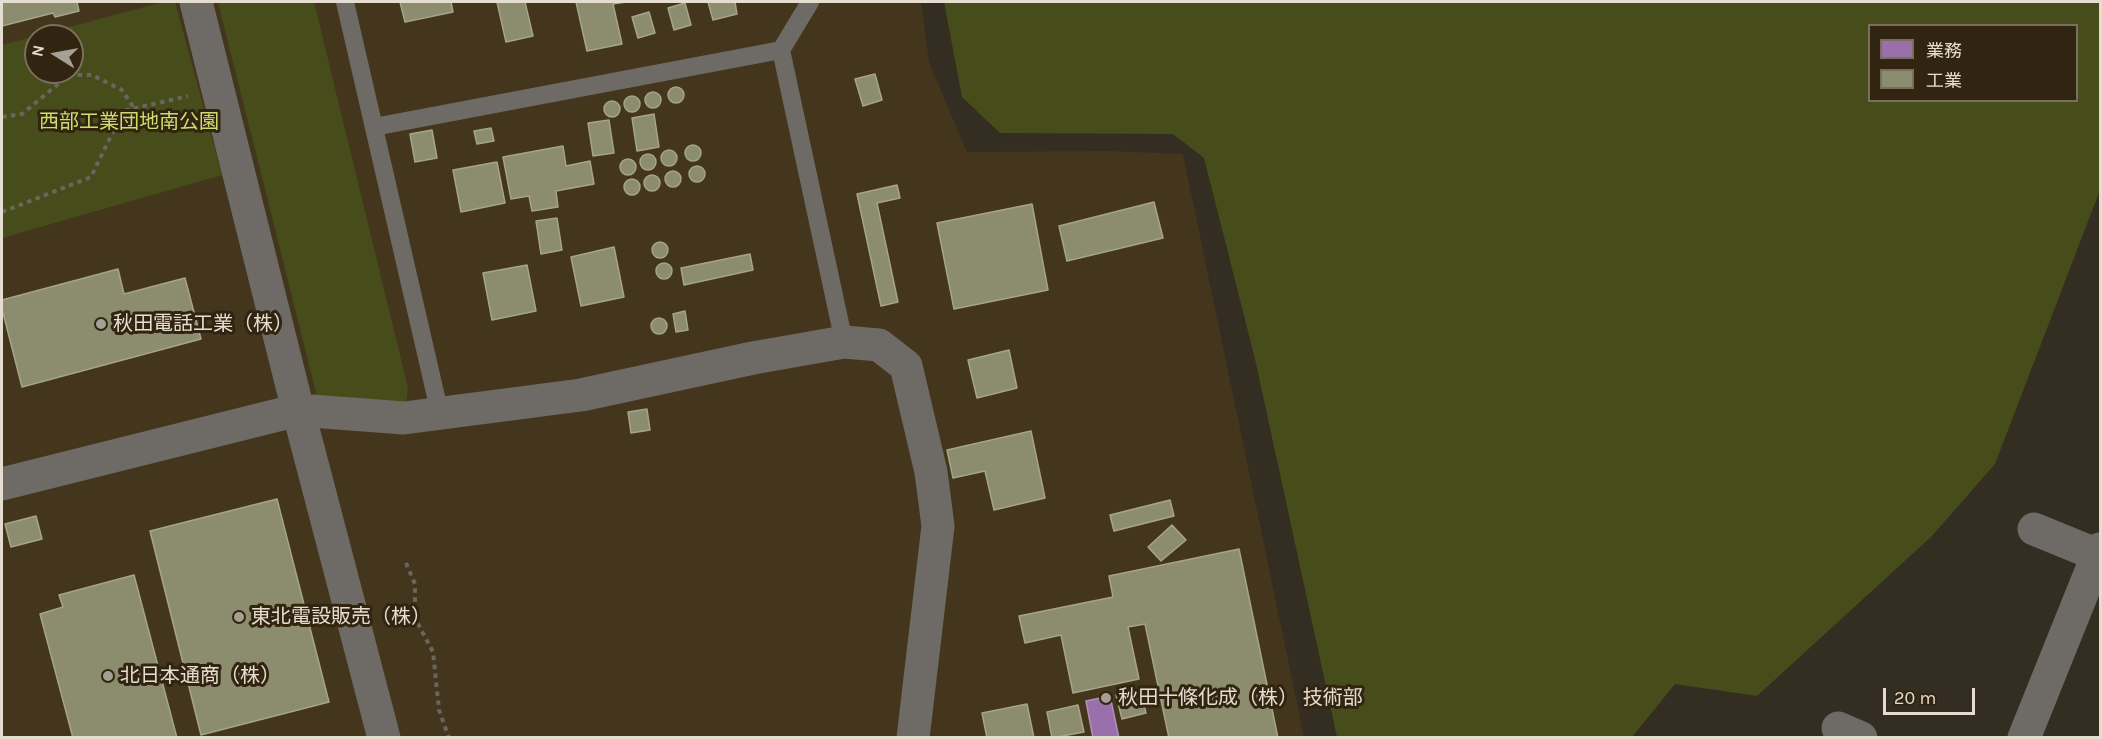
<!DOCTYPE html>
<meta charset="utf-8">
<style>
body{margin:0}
#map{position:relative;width:2102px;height:739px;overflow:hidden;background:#342d22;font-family:Karla,"Noto Sans JP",sans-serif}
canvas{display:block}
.frame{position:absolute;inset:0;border:3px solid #e4ddd0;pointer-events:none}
.legend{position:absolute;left:1868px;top:24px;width:210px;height:78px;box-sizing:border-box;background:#312511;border:2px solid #796f5d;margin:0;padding:8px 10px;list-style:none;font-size:18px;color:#e4ddd0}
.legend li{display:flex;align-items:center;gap:12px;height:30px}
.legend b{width:30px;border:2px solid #796f5d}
.north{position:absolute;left:24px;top:24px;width:60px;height:60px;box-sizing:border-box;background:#312511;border:2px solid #796f5d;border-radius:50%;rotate:281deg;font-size:16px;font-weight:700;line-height:24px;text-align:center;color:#e4ddd0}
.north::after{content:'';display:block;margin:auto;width:21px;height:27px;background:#a69f93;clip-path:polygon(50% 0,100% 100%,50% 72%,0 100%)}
.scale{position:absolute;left:1883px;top:688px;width:92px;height:27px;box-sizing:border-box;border:3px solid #e4ddd0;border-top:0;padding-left:8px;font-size:18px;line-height:21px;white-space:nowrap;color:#e4ddd0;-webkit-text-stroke:4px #312511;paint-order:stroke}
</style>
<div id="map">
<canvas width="2102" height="739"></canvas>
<div class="frame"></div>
<ul class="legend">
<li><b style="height:16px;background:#9970ab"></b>業務</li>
<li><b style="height:16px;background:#8c8c6e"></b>工業</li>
</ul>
<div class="north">N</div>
<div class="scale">20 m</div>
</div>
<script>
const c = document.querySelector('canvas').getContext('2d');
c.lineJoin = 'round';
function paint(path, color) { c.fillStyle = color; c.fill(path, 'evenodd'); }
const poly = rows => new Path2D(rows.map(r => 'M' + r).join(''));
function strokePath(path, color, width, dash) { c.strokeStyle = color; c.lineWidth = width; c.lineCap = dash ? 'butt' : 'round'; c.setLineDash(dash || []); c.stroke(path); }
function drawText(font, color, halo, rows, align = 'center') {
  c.font = font + ' Karla,"Noto Sans JP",sans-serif'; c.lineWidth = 6; c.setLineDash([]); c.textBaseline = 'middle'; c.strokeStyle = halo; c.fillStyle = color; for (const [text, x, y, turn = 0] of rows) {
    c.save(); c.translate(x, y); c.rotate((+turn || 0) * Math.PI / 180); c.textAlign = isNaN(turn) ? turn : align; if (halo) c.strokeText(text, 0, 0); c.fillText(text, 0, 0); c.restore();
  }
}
const built = poly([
 [2,2,921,2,929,62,967,152,1107,151,1183,154,1304,737,2,737],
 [36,36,72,36,72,72,36,72]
]);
const green = poly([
 [163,2,175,2,222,175,2,238,2,45],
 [36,36,72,36,72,72,36,72],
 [218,2,314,2,408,388,405,409,319,404],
 [944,2,2100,2,2100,190,1995,464,1931,537,1757,696,1675,684,1632,737,1337,737,1255,359,1204,158,1173,134,1000,133,962,97],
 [1870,26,2076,26,2076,100,1870,100]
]);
const offices = poly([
 [1110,696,1119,738,1093,738,1086,701,1110,696]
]);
const industry = poly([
 [2,2,77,2,79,11,55,17,53,13,2,26,2,2],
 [400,2,451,2,453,12,405,22,400,2],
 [497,2,525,2,533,36,506,42,497,2],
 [576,2,626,2,613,4,622,44,587,51,576,2],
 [708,2,735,2,737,14,713,20,708,2],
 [685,3,691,25,674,30,668,8,685,3],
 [649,12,655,33,638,38,632,17,649,12],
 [875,74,882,100,863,106,855,79,875,74],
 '668 95a8 8 0 1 1 16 0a8 8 0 1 1-16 0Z',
 '645 100a8 8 0 1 1 16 0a8 8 0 1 1-16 0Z',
 '624 104a8 8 0 1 1 16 0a8 8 0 1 1-16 0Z',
 '604 109a8 8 0 1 1 16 0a8 8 0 1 1-16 0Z',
 [654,114,659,147,637,151,632,118,654,114],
 [609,120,614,153,593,156,588,123,609,120],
 [491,128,494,141,477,144,474,131,491,128],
 [432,130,437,158,415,162,410,134,432,130],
 '685 153a8 8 0 1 1 16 0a8 8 0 1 1-16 0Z',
 [563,146,566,166,590,161,594,184,556,191,558,207,532,211,529,196,511,199,503,157,563,146],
 '661 158a8 8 0 1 1 16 0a8 8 0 1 1-16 0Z',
 '640 162a8 8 0 1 1 16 0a8 8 0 1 1-16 0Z',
 '620 167a8 8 0 1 1 16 0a8 8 0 1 1-16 0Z',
 [497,162,505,203,461,212,453,170,497,162],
 '689 174a8 8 0 1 1 16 0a8 8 0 1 1-16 0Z',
 '665 179a8 8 0 1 1 16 0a8 8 0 1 1-16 0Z',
 '644 183a8 8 0 1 1 16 0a8 8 0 1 1-16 0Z',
 '624 187a8 8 0 1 1 16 0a8 8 0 1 1-16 0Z',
 [897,185,900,198,877,203,898,302,881,306,857,194,897,185],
 [1154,202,1163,238,1067,261,1059,226,1154,202],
 [1032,204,1048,290,954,309,937,223,1032,204],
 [557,218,562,250,541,254,536,221,557,218],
 '652 250a8 8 0 1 1 16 0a8 8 0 1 1-16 0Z',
 [614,247,624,297,581,306,571,257,614,247],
 [750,254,753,270,684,285,681,268,750,254],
 '656 271a8 8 0 1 1 16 0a8 8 0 1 1-16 0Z',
 [527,265,536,311,492,320,483,273,527,265],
 [118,269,124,294,185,278,201,339,22,387,2,309,2,300,118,269],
 [685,311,688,330,676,332,673,314,685,311],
 '651 326a8 8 0 1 1 16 0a8 8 0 1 1-16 0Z',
 [1009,350,1017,388,977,398,968,360,1009,350],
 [647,409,650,430,631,433,628,412,647,409],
 [1031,431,1045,498,994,510,985,471,953,478,947,450,1031,431],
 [277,499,329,702,201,735,150,531,277,499],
 [1170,500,1174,516,1114,531,1110,515,1170,500],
 [36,516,42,539,11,547,5,524,36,516],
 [1172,525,1186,540,1161,561,1148,547,1172,525],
 [1239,549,1278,738,1169,738,1145,624,1128,627,1139,679,1073,693,1061,635,1025,643,1019,616,1113,597,1109,576,1239,549],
 [134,575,177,738,73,738,40,614,63,607,59,595,134,575],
 [1140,690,1146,713,1122,719,1116,695,1140,690],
 [1027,704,1034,738,987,738,982,713,1027,704],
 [1078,705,1084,732,1052,738,1047,712,1078,705]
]);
const path = poly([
 [2,117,22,114,69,75,92,75,122,90,134,108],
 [2,212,91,177,123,111,188,96],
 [406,563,415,584,415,618,433,652,439,710,449,738]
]);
const service = poly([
 [345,2,440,414],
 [781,50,810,2],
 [374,127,781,50,844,342]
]);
const minor = poly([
 [196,2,298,410,384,738],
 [2,484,298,410,404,418,581,395,753,358,844,342,879,345,906,366,931,472,938,526,913,738],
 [2034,529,2100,556],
 [1838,728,1861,738],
 [2024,738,2100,549]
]);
const markers = [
 [101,324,6,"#a69f93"],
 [239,617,6,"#a69f93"],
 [108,676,6,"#a69f93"],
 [1106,698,6,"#a69f93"]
];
const parkNames = [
 ["西部工業団地南公園",129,122]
];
const poiNames = [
 ["秋田電話工業（株）",113,324],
 ["東北電設販売（株）",251,617],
 ["北日本通商（株）",120,676],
 ["秋田十條化成（株） 技術部",1118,698]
];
paint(built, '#44361d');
paint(green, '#474d1a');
paint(offices, '#9970ab');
strokePath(offices, '#b091b6', 1.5);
paint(industry, '#8c8c6e');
strokePath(industry, '#a6a48b', 1.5);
strokePath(path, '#6a665f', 4, [4.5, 4.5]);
strokePath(service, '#6e6b66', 18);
strokePath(minor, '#6e6b66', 33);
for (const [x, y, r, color] of markers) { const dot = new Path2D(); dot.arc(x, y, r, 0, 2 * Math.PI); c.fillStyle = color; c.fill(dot); strokePath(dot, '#312511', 2); }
drawText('20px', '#cbdd6c', '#312511', parkNames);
drawText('20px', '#e4ddd0', '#312511', poiNames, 'left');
</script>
